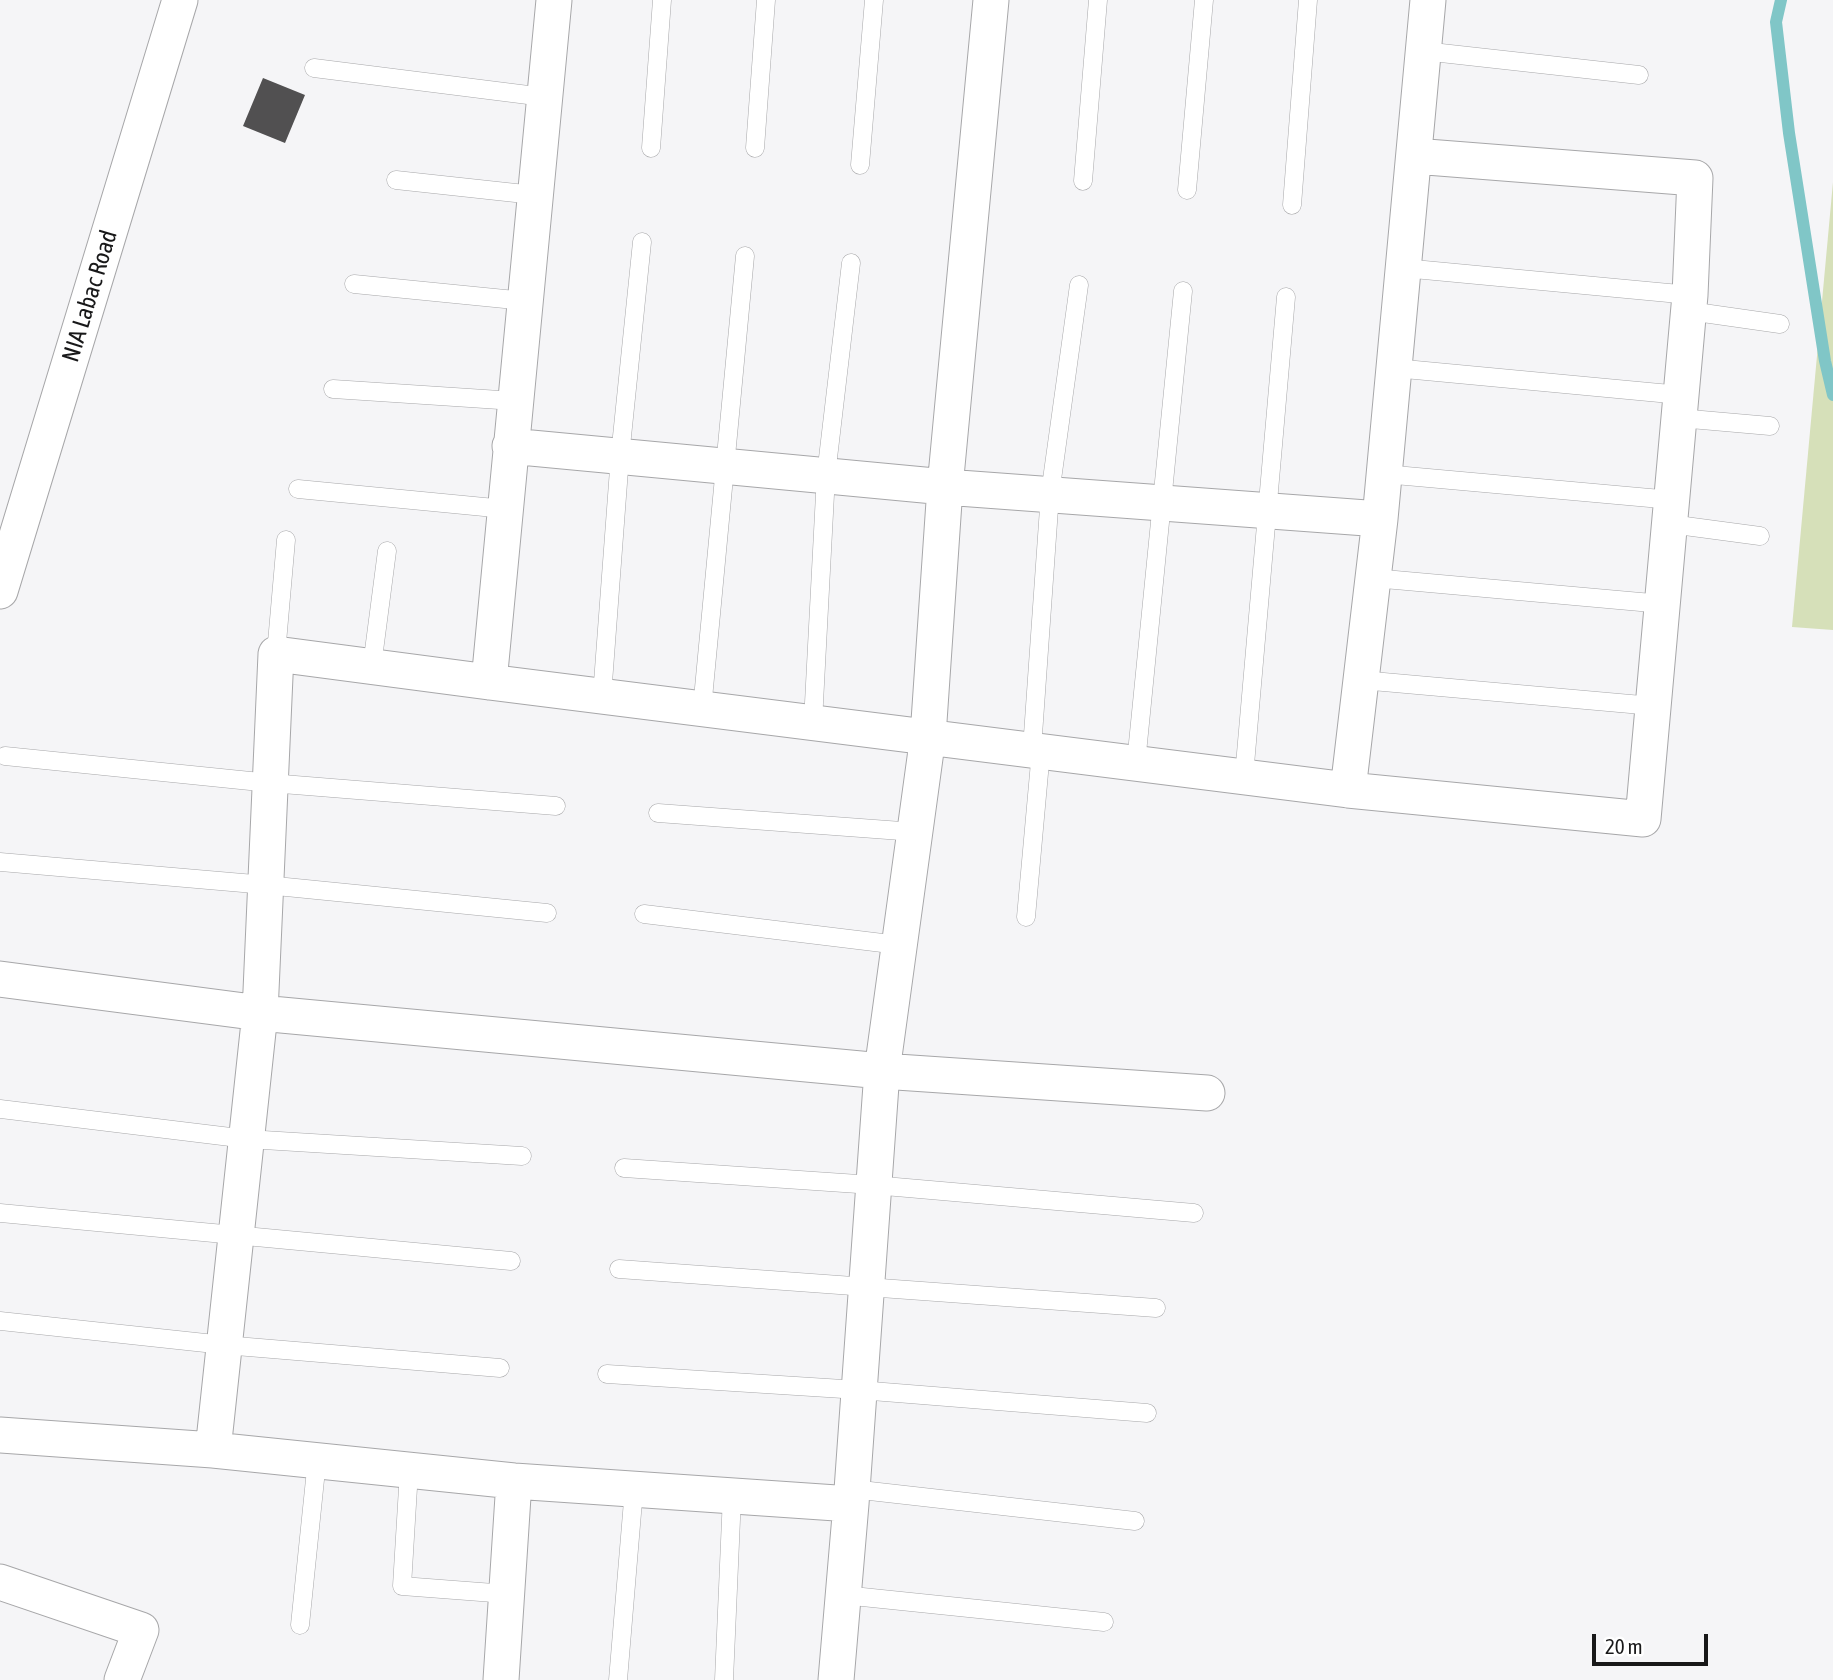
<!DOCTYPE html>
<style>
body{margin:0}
#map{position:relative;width:1833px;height:1680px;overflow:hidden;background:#f5f5f7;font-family:"Asap Condensed",sans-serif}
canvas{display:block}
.scale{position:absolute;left:1592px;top:1634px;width:116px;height:32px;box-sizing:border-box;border:4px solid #181819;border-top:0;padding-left:9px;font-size:21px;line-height:24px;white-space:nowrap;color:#181819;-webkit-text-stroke:5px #fff;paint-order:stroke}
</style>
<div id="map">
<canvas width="1833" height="1680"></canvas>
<div class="scale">20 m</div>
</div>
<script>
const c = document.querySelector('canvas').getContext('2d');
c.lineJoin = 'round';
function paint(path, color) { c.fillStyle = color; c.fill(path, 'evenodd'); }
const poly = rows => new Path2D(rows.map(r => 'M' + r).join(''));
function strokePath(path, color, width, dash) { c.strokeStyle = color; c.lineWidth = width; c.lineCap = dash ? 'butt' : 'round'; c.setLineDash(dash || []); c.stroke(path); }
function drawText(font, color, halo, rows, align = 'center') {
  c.font = font + ' "Asap Condensed",sans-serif'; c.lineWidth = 7; c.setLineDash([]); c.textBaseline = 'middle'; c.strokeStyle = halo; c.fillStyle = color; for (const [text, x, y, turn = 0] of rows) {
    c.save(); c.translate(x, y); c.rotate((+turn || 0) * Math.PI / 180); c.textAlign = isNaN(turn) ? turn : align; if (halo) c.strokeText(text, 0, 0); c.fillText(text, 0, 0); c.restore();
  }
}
const green = poly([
 [1833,182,1833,630,1792,627]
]);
const stream = poly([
 [1781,0,1776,22,1789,133,1825,361,1833,395]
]);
const building = poly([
 [263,78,305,95,285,143,243,126]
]);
const lane = poly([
 [1423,51,1639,75],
 [314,68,544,97],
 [651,148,662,0],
 [755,148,766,0],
 [860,165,874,0],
 [396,180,534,195],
 [1083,181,1098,0],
 [1187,190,1204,0],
 [1292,205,1308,0],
 [1403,268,1690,295],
 [354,284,525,301],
 [1689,311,1780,324],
 [1394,368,1681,395],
 [333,389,515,401],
 [1679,418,1770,426],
 [1384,474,1672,500],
 [298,489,505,509],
 [1670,524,1760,536],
 [1373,578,1663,604],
 [276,654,286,540],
 [372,666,387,551],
 [1361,680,1653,706],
 [602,696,620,456,642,242],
 [702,709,745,256],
 [813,722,826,475,851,263],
 [1032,749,1050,494,1079,285],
 [5,756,270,783,556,806],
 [1136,763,1183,291],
 [1244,776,1286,297],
 [658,813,915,832],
 [0,862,266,885,547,913],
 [644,914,899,945],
 [1026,917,1041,751],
 [0,1109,247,1139,522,1156],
 [624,1168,873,1185,1194,1213],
 [0,1213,511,1261],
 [619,1269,1156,1308],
 [0,1321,224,1345,500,1368],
 [607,1374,859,1390,1147,1413],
 [406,1470,409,1471,402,1586,507,1594],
 [852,1489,1135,1521],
 [843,1595,1104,1622],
 [300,1625,317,1460],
 [618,1680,634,1489],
 [724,1680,732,1496]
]);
const street = poly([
 [554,0,489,682,276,654,260,1013,213,1450,514,1481,851,1504,882,1071,928,736,945,487,991,0],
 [510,446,945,487,1380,519],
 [0,591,180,0],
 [489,682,1348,790,1643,819,1690,295,1695,178,1414,156],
 [1348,790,1380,519,1428,0],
 [0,979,260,1013,882,1071,1207,1093],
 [0,1435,213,1450],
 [0,1582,141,1630,122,1680],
 [501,1680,514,1481],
 [836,1680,851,1504]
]);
const streetNames = [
 ["NIA Labac Road",90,296,-73]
];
paint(green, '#d6e0b9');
strokePath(stream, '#80c6c7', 12);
paint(building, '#515051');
strokePath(lane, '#a7a7a9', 19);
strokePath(street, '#a7a7a9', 37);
strokePath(lane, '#fff', 18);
strokePath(street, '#fff', 35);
drawText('24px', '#181819', '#fff', streetNames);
</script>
